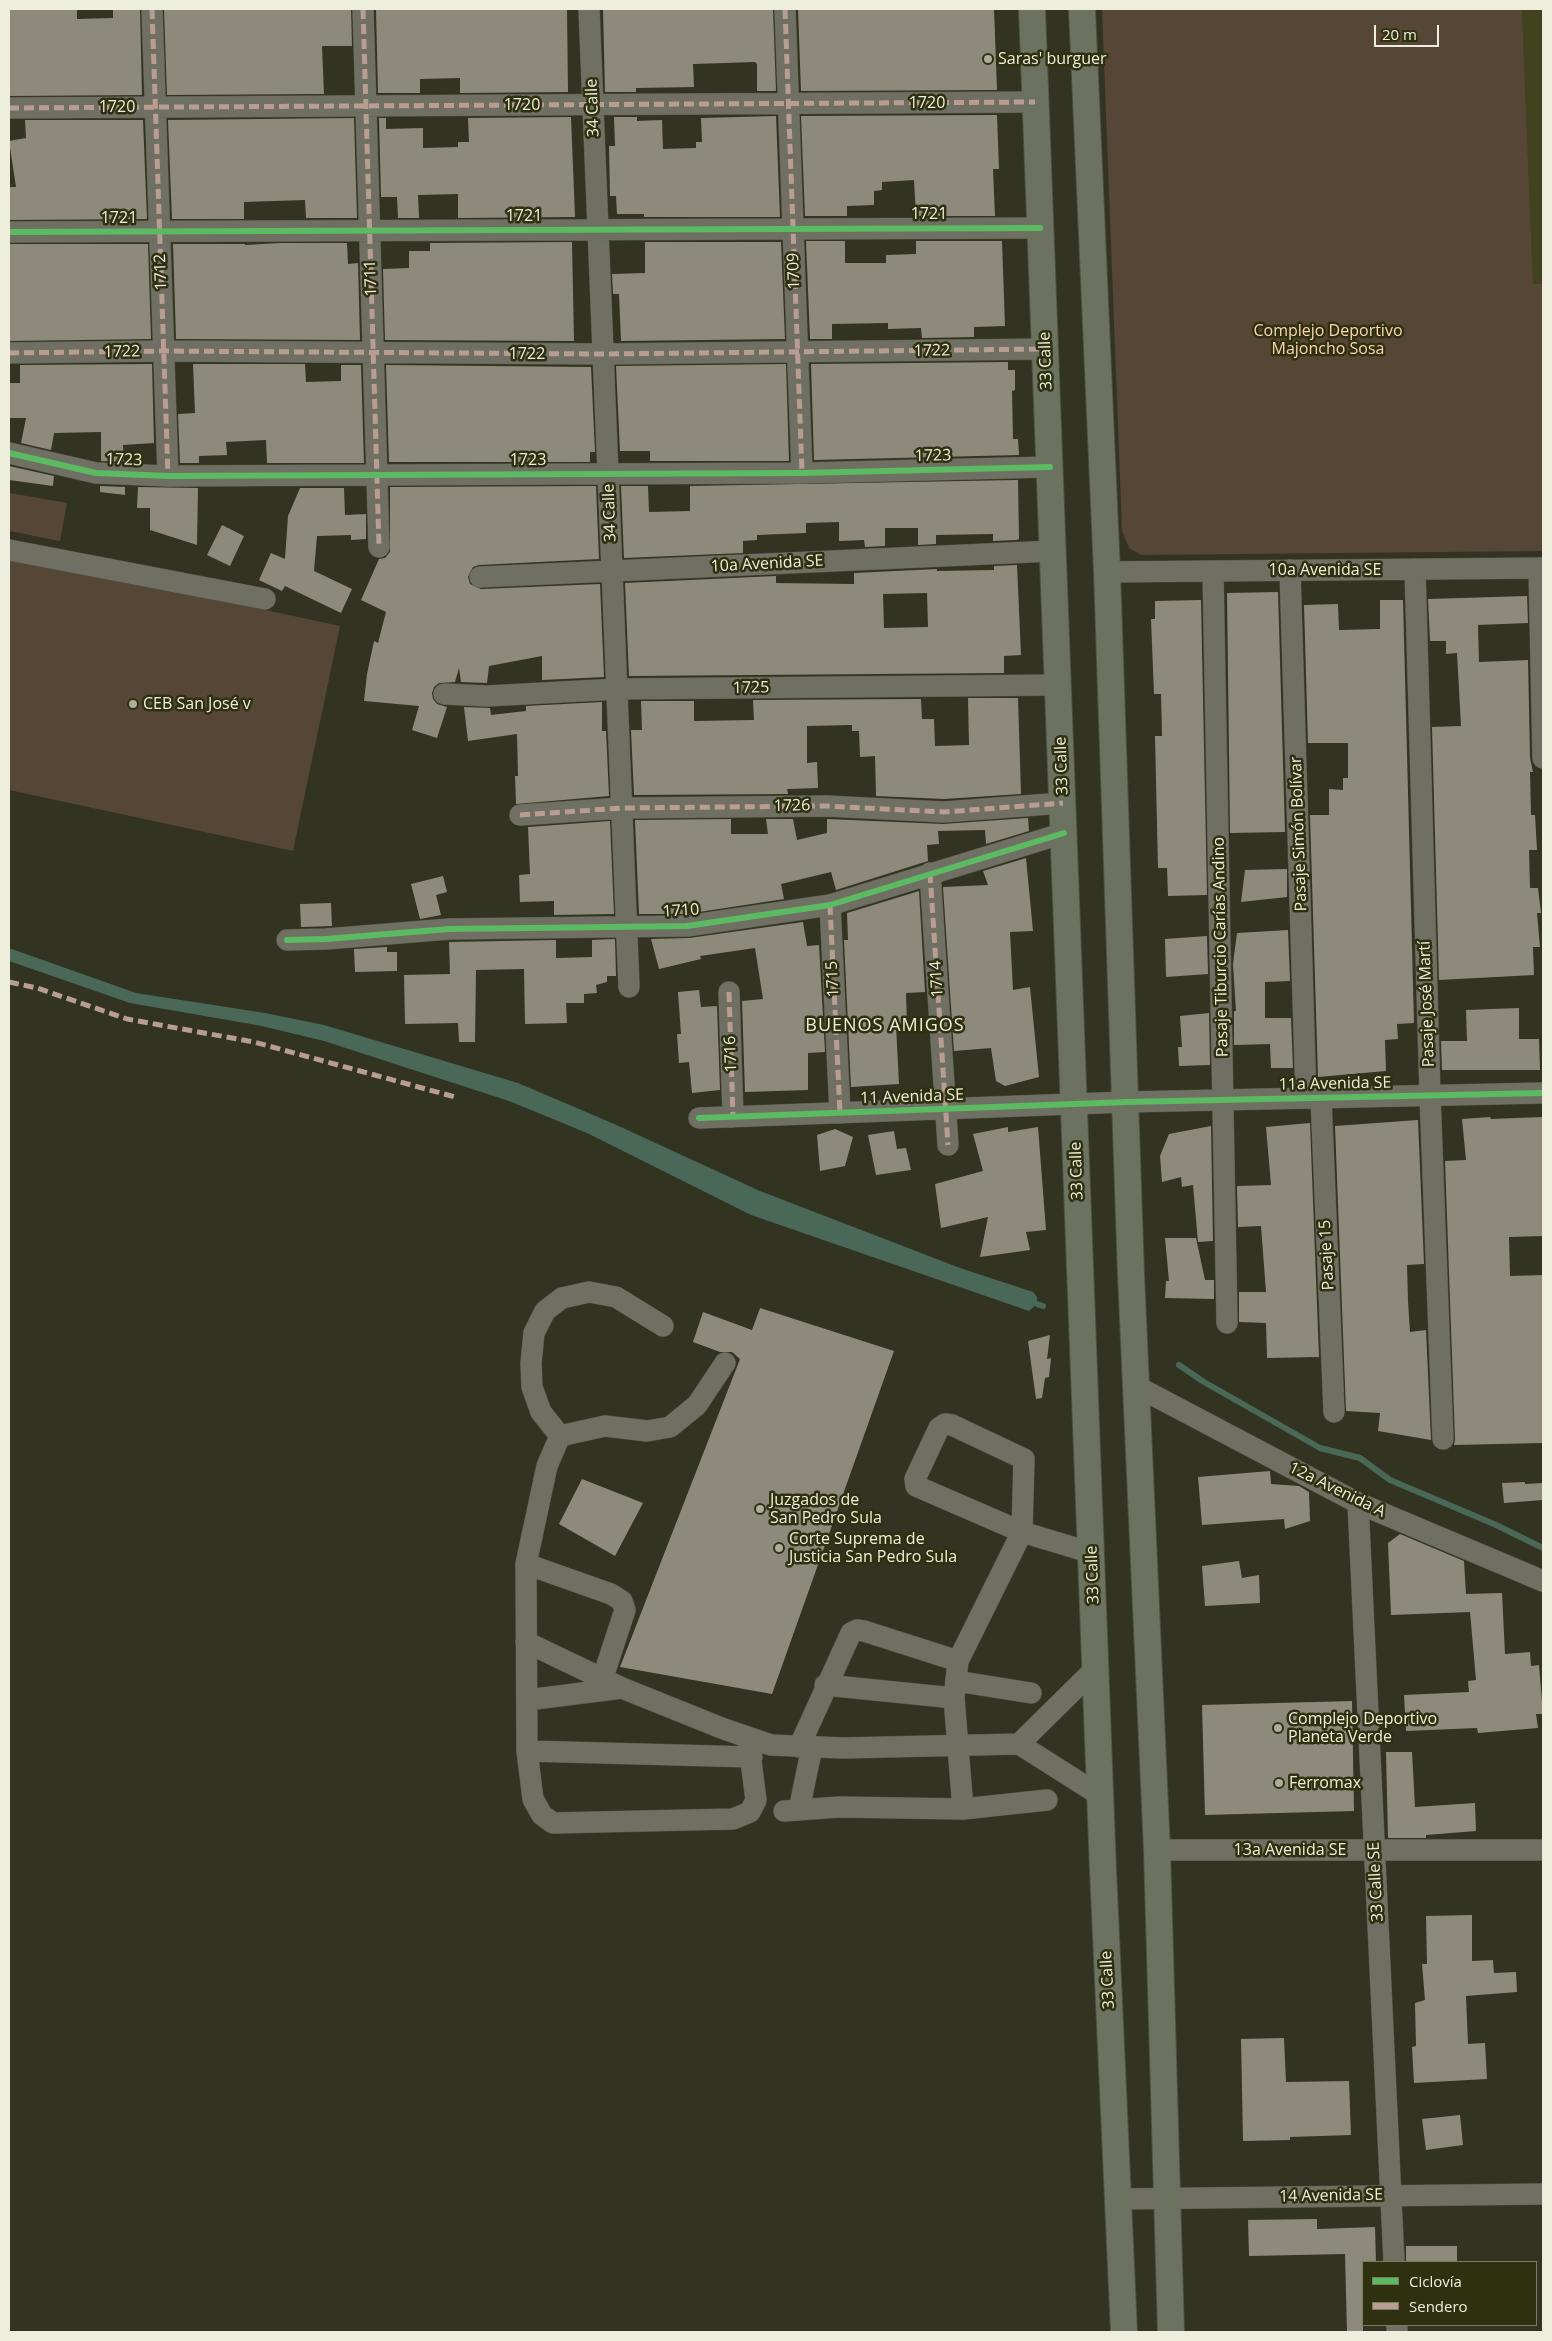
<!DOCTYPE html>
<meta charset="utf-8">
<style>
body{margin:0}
#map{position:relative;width:1552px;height:2341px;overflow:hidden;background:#332;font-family:"Open Sans",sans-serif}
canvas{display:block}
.frame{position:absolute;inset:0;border:10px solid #edefdc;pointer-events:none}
.legend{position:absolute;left:1362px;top:2261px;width:175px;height:65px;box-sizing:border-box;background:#2e3010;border:1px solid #7a7c62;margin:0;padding:6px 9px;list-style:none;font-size:15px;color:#edefdc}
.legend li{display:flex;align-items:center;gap:10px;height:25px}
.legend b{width:25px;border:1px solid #7a7c62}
.scale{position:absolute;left:1374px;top:25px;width:65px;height:22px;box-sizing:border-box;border:2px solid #edefdc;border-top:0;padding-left:6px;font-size:15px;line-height:18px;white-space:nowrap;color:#edefdc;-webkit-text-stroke:4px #2e3010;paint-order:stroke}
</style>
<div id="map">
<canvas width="1552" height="2341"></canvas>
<div class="frame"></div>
<ul class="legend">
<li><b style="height:6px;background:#5cba63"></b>Ciclovía</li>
<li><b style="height:6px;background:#b99d93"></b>Sendero</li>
</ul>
<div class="scale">20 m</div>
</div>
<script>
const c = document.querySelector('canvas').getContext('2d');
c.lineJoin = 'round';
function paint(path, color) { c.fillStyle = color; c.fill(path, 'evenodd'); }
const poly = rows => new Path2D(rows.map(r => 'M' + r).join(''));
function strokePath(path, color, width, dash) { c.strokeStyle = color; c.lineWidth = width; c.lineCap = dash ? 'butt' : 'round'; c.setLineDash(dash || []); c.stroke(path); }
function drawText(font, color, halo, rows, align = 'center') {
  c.font = font + ' "Open Sans",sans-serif'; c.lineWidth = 5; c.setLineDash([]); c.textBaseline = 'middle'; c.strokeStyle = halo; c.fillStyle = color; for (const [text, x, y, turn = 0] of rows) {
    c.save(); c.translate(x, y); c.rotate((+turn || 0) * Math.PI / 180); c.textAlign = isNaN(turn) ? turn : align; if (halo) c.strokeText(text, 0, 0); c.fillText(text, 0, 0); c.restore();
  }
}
const built = poly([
 [1522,9,1543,9,1543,284,1533,285]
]);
const green = poly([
 [1102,9,1522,9,1533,284,1543,284,1543,551,1141,555,1129,548,1122,531],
 [10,493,67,503,60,541,9,531],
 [9,555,340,626,293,851,9,790]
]);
const water = poly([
 [9,948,136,993,265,1013,324,1025,518,1083,612,1123,760,1191,960,1268,1033,1292,1037,1297,1037,1304,1029,1311,751,1215,587,1133,509,1101,324,1041,262,1026,130,1003,9,961]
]);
const stream = poly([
 [1031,1302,1043,1306],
 [1179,1365,1204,1382,1320,1448,1360,1458,1390,1480,1494,1524,1543,1548]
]);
const building = poly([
 [9,9,77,9,77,19,113,18,113,9,140,9,142,95,9,96],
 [164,9,351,9,352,46,322,46,324,94,167,95],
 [376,9,567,9,568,92,460,93,460,78,420,79,420,93,378,93],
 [603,9,773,9,776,91,757,91,757,64,755,62,693,64,694,87,636,88,636,92,605,92],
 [798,9,994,9,997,90,801,91],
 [997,115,999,169,993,169,995,216,916,216,914,180,882,182,882,190,874,191,874,205,847,206,847,216,805,216,801,116],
 [776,116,780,217,644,217,644,214,617,214,616,196,610,196,609,146,615,146,614,117,637,117,637,121,662,120,663,149,696,148,696,142,702,142,701,118],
 [571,117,575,217,458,218,458,194,418,195,419,218,398,218,397,197,381,197,379,118,386,118,386,129,423,128,423,148,458,147,458,142,469,142,468,118],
 [354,118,357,218,306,218,305,200,244,202,244,219,172,219,168,120],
 [25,120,143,120,147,219,9,220,9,187,16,187,9,141,26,138],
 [806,241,845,241,845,263,886,263,886,255,916,254,916,241,1002,241,1005,326,974,327,974,337,922,338,921,328,888,329,888,323,832,324,832,339,810,339],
 [572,242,574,341,385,340,383,269,409,268,409,251,430,251,430,243],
 [645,242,781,242,785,339,621,341,619,294,613,294,612,274,645,273],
 [280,243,347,243,348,264,358,263,360,340,176,339,173,244,245,244,245,245],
 [9,244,148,244,151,339,9,341],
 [1008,362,1008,370,1015,370,1015,390,1012,391,1013,439,1018,439,1019,455,814,460,811,364],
 [152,364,154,443,123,445,124,462,101,461,101,432,54,433,51,450,21,443,26,418,9,418,9,383,20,383,20,365],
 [193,364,305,364,306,382,341,381,341,365,361,365,364,463,267,463,266,440,226,442,227,455,199,456,199,463,180,463,178,414,195,413],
 [786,364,789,461,650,461,650,451,620,451,616,366],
 [386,365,591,367,595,452,590,452,590,462,389,462],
 [9,466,54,476,53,486,9,480],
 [1018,480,1019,539,1016,540,993,541,993,534,936,535,936,544,918,545,918,528,885,528,885,546,865,547,864,540,839,541,839,522,806,523,806,533,757,535,757,540,743,541,743,553,624,558,621,486,648,486,649,512,690,511,690,486],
 [100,486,125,487,125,495,100,492],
 [596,486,599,559,479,565,473,567,468,577,470,584,481,589,600,584,604,677,542,680,542,656,489,666,487,683,461,682,459,668,455,682,439,683,434,687,432,693,433,699,437,704,447,707,437,738,412,730,419,706,364,701,367,674,374,641,378,643,386,612,361,600,379,559,385,558,390,552,390,487],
 [138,487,198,488,197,545,150,530,150,508,137,508],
 [300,488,344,488,345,515,366,514,366,539,351,540,351,535,317,536,314,571,352,589,341,613,285,586,282,591,259,580,271,553,285,559,288,516],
 [222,525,244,536,230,566,207,555],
 [1017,565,1021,655,1004,656,1004,673,629,676,625,583,776,576,776,583,854,584,854,573,937,569,937,571,994,570,994,566],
 [927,593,928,627,884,628,883,594],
 [1278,592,1285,832,1230,833,1227,593],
 [1527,596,1528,623,1478,625,1479,662,1528,660,1530,758,1533,772,1530,772,1531,815,1535,815,1537,850,1529,850,1530,888,1538,888,1541,913,1537,913,1540,947,1533,947,1534,975,1439,980,1432,727,1461,726,1457,653,1446,654,1446,641,1430,641,1428,599],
 [1201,600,1207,895,1168,896,1167,868,1158,868,1155,736,1162,736,1161,694,1154,694,1151,619,1155,619,1155,601],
 [1380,600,1403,600,1414,1023,1397,1024,1398,1039,1385,1040,1386,1071,1318,1077,1310,815,1329,815,1329,789,1343,790,1343,778,1348,778,1348,743,1308,743,1304,605,1338,604,1339,630,1380,629],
 [968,698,1018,698,1021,794,944,799,876,796,875,756,860,757,859,731,852,731,852,725,807,726,807,763,817,762,818,788,787,789,788,794,634,795,631,730,642,730,641,701,694,701,694,721,754,720,753,700,921,699,922,719,934,719,935,746,969,745],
 [602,702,602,731,606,731,609,796,516,804,515,776,518,776,517,734,468,741,464,707,490,708,491,715,526,711,526,706],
 [1028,818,1029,831,986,844,985,830,938,831,939,844,927,845,928,861,836,890,831,872,781,884,784,899,686,914,639,914,635,820,731,819,731,834,768,834,766,819,793,819,797,840,827,833,827,819,943,824],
 [610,821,614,914,554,915,554,901,520,902,519,875,530,874,528,827],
 [1026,858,1033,931,1010,932,1013,990,1030,987,1039,1077,1005,1086,996,1081,991,1048,954,1051,943,887,988,885,983,871],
 [1287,869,1287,897,1241,902,1245,870],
 [443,876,447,892,436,895,441,915,420,919,411,884],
 [919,891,925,992,906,993,907,1025,896,1025,899,1084,851,1087,844,940,848,940,847,913],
 [331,903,332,926,301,927,300,904],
 [803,922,807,946,819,945,825,1052,808,1053,808,1090,745,1092,742,1001,763,999,755,948,700,956,701,959,659,969,651,939,689,938],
 [1288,930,1290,981,1265,982,1265,1018,1291,1018,1293,1068,1271,1068,1270,1044,1234,1045,1234,1011,1236,1011,1233,964,1237,933],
 [1207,936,1208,974,1166,977,1165,939],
 [615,939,616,976,607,976,607,982,596,985,597,993,584,994,584,1003,566,1003,567,1023,525,1024,524,969,476,970,475,1042,459,1042,458,1023,405,1024,404,975,450,974,449,942,556,940,556,958,592,957,592,940],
 [387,947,387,952,397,952,397,971,355,972,354,949],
 [699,990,701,1007,717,1006,720,1090,692,1093,689,1062,679,1063,677,1034,681,1034,678,992],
 [1519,1008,1519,1039,1539,1039,1540,1070,1442,1070,1441,1041,1467,1041,1466,1010],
 [1209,1013,1210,1065,1179,1066,1178,1047,1182,1047,1180,1016],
 [1490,1117,1491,1119,1543,1117,1543,1236,1509,1237,1510,1276,1543,1275,1543,1443,1454,1445,1455,1439,1445,1161,1466,1160,1462,1119],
 [1418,1120,1424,1264,1407,1265,1408,1301,1410,1332,1426,1330,1431,1440,1378,1431,1380,1413,1346,1411,1335,1126],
 [1310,1123,1319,1357,1267,1358,1266,1323,1239,1322,1239,1292,1266,1292,1261,1226,1238,1227,1237,1186,1271,1185,1266,1127],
 [1211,1126,1213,1241,1198,1242,1193,1185,1182,1187,1181,1177,1162,1182,1160,1156,1169,1134],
 [1008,1127,1008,1132,1038,1127,1046,1230,1026,1232,1030,1250,980,1257,988,1217,941,1228,935,1184,983,1171,973,1134],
 [835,1129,853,1137,845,1166,820,1171,817,1135],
 [894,1131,897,1149,906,1148,911,1170,876,1175,868,1135],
 [1165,1238,1196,1238,1205,1280,1214,1280,1214,1299,1165,1298,1166,1281,1169,1281],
 [760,1308,894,1351,772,1694,620,1667,740,1359,732,1352,720,1352,693,1342,703,1312,752,1330],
 [1050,1335,1047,1359,1051,1358,1049,1377,1045,1378,1042,1398,1036,1399,1028,1341],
 [1270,1471,1271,1484,1299,1486,1309,1492,1310,1521,1285,1529,1284,1519,1202,1525,1198,1477],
 [582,1479,643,1503,615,1556,559,1524],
 [1525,1482,1525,1484,1543,1483,1543,1500,1504,1503,1502,1483],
 [1400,1534,1464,1561,1466,1594,1502,1593,1505,1654,1530,1652,1531,1666,1539,1665,1543,1714,1536,1714,1538,1728,1478,1733,1477,1728,1406,1731,1404,1695,1469,1692,1468,1681,1476,1680,1470,1612,1391,1615,1388,1543],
 [1239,1561,1242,1578,1259,1575,1260,1603,1205,1606,1202,1566],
 [1352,1701,1354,1811,1205,1815,1202,1705],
 [1386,1752,1412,1752,1415,1807,1475,1803,1476,1831,1426,1835,1426,1838,1388,1838],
 [1472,1915,1472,1961,1493,1960,1494,1973,1516,1972,1517,1992,1466,1996,1468,2044,1485,2043,1487,2079,1414,2083,1412,2047,1416,2046,1415,2003,1425,2000,1422,1964,1427,1964,1426,1916],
 [1284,2038,1286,2082,1349,2081,1351,2135,1290,2137,1290,2140,1243,2141,1241,2039],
 [1460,2115,1463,2145,1426,2150,1422,2119],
 [1317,2219,1317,2229,1375,2227,1376,2262,1363,2262,1363,2332,1347,2332,1345,2254,1249,2256,1248,2220],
 [1406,2246,1457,2246,1457,2262,1406,2262]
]);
const minor = poly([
 [152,9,168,476],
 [363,9,379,547],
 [589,9,629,987],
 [785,9,802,473],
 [9,108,1035,102],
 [9,232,1040,228],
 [9,353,164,351,603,354,1045,349],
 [9,453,96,473,168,476,802,473,1050,467],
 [9,550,265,599],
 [1539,568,1543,758],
 [1415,569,1430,1095,1443,1439],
 [1290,570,1306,1098],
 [1213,571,1227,1323],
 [1107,572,1543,568],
 [480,577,1053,551],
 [444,694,487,696,617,689,1058,685],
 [520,815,622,808,827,806,944,812,1063,803],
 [930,873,948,1145],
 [830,905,840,1113],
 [287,940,326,939,449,929,687,926,830,905,1064,833],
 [729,992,733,1117],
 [1321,1098,1334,1412],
 [699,1118,1127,1102,1543,1093],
 [725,1363,697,1405,670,1427,647,1431,605,1426,560,1436,547,1466,526,1564,527,1751,533,1799,542,1815,553,1823,733,1819,750,1812,756,1800,748,1738],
 [1136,1386,1358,1503,1543,1581],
 [945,1424,952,1425,1024,1459,1022,1532,916,1486,915,1479,939,1428,945,1424],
 [560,1436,541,1412,532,1387,531,1363,534,1333,545,1311,562,1298,589,1292,616,1297,663,1326],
 [1358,1503,1394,2262],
 [526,1564,611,1594,622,1601,625,1610,603,1677],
 [526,1642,622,1688,724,1729,771,1745,843,1748,1019,1744],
 [1096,1668,1019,1744,1101,1796],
 [956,1681,1031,1693],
 [825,1685,954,1698],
 [527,1700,622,1688],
 [799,1747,851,1633,857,1630,864,1631,958,1661],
 [527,1751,752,1757],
 [1047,1800,963,1809,954,1698,958,1661,1022,1532,1092,1553],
 [799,1810,812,1747],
 [784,1811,839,1807,963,1809],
 [1157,1850,1543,1850],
 [1118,2199,1543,2194],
 [1397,2325,1397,2332]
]);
const major = poly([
 [1032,9,1103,1870,1124,2332],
 [1082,9,1107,572,1131,1275,1157,1850,1171,2332]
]);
const quiet = poly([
 [152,9,168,476],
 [363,9,379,547],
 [785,9,802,473],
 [9,108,1035,102],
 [9,353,164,351,603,354,1045,349],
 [520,815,622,808,827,806,944,812,1063,803],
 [930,873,948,1145],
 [830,905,840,1113],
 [9,982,37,988,127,1019,254,1042,455,1097],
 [729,992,733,1117]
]);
const cycleway = poly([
 [9,232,1040,228],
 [9,453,96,473,168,476,802,473,1050,467],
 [287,940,326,939,449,929,687,926,830,905,1064,833],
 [699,1118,1127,1102,1543,1093]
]);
const markers = [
 [988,59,5,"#acad9b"],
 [133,704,5,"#acad9b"],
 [760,1509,5,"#acad9b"],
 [779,1548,5,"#acad9b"],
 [1278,1728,5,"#acad9b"],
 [1279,1783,5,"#acad9b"]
];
const poiNames = [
 ["Saras' burguer",998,59],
 ["CEB San José v",143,704],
 ["Juzgados de",770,1500],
 ["San Pedro Sula",770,1518],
 ["Corte Suprema de",789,1539],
 ["Justicia San Pedro Sula",789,1557],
 ["Complejo Deportivo",1288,1719],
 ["Planeta Verde",1288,1737],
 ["Ferromax",1289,1783]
];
const streetNames = [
 ["1720",927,103],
 ["1720",522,105],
 ["1720",117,107],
 ["34 Calle",593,108,-92],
 ["1721",929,214],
 ["1721",524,216],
 ["1721",119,218],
 ["1709",794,271,-92],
 ["1712",161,272,-92],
 ["1711",371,278,-92],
 ["1722",932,351,-1],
 ["1722",122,352,-1],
 ["1722",527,354],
 ["33 Calle",1046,361,-92],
 ["1723",933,456,-1],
 ["1723",124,460,2],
 ["1723",528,460],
 ["34 Calle",610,513,-92],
 ["10a Avenida SE",767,564,-3],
 ["10a Avenida SE",1325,570],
 ["1725",751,688,-1],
 ["33 Calle",1062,766,-92],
 ["1726",792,806,-1],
 ["Pasaje Simón Bolívar",1299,834,-92],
 ["1710",681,911,-4],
 ["Pasaje Tiburcio Carías Andino",1221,947,-91],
 ["1715",833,979,-93],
 ["1714",937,979,-94],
 ["Pasaje José Martí",1427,1004,-92],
 ["1716",731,1054,-92],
 ["11a Avenida SE",1335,1084,-1],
 ["11 Avenida SE",912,1097,-2],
 ["33 Calle",1077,1171,-92],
 ["Pasaje 15",1327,1255,-93],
 ["12a Avenida A",1337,1490,26],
 ["33 Calle",1093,1575,-92],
 ["13a Avenida SE",1290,1850],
 ["33 Calle SE",1376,1882,-93],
 ["33 Calle",1108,1980,-93],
 ["14 Avenida SE",1331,2196,-1]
];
const parkNames = [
 ["Complejo Deportivo",1328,331],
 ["Majoncho Sosa",1328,349]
];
const neighbourhoodNames = [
 ["BUENOS AMIGOS",885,1026]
];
paint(built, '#41431e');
paint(green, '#564636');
paint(water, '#496857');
strokePath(stream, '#496857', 6);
paint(building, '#8d8a7c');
strokePath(minor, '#505142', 22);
strokePath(major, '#505142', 28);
strokePath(minor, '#6f7063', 21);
strokePath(major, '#6c7260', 26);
strokePath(quiet, '#b99d93', 5, [10, 5]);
strokePath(cycleway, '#5cba63', 6);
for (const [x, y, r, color] of markers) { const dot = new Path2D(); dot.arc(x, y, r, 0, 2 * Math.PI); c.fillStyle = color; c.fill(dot); strokePath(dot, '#2e3010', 2); }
drawText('16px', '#edefdc', '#2e3010', poiNames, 'left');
drawText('16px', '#edefdc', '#2e3010', streetNames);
drawText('16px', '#fdd5b4', '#2e3010', parkNames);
c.letterSpacing = '1px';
drawText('18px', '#edefdc', '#2e3010', neighbourhoodNames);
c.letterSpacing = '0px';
</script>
